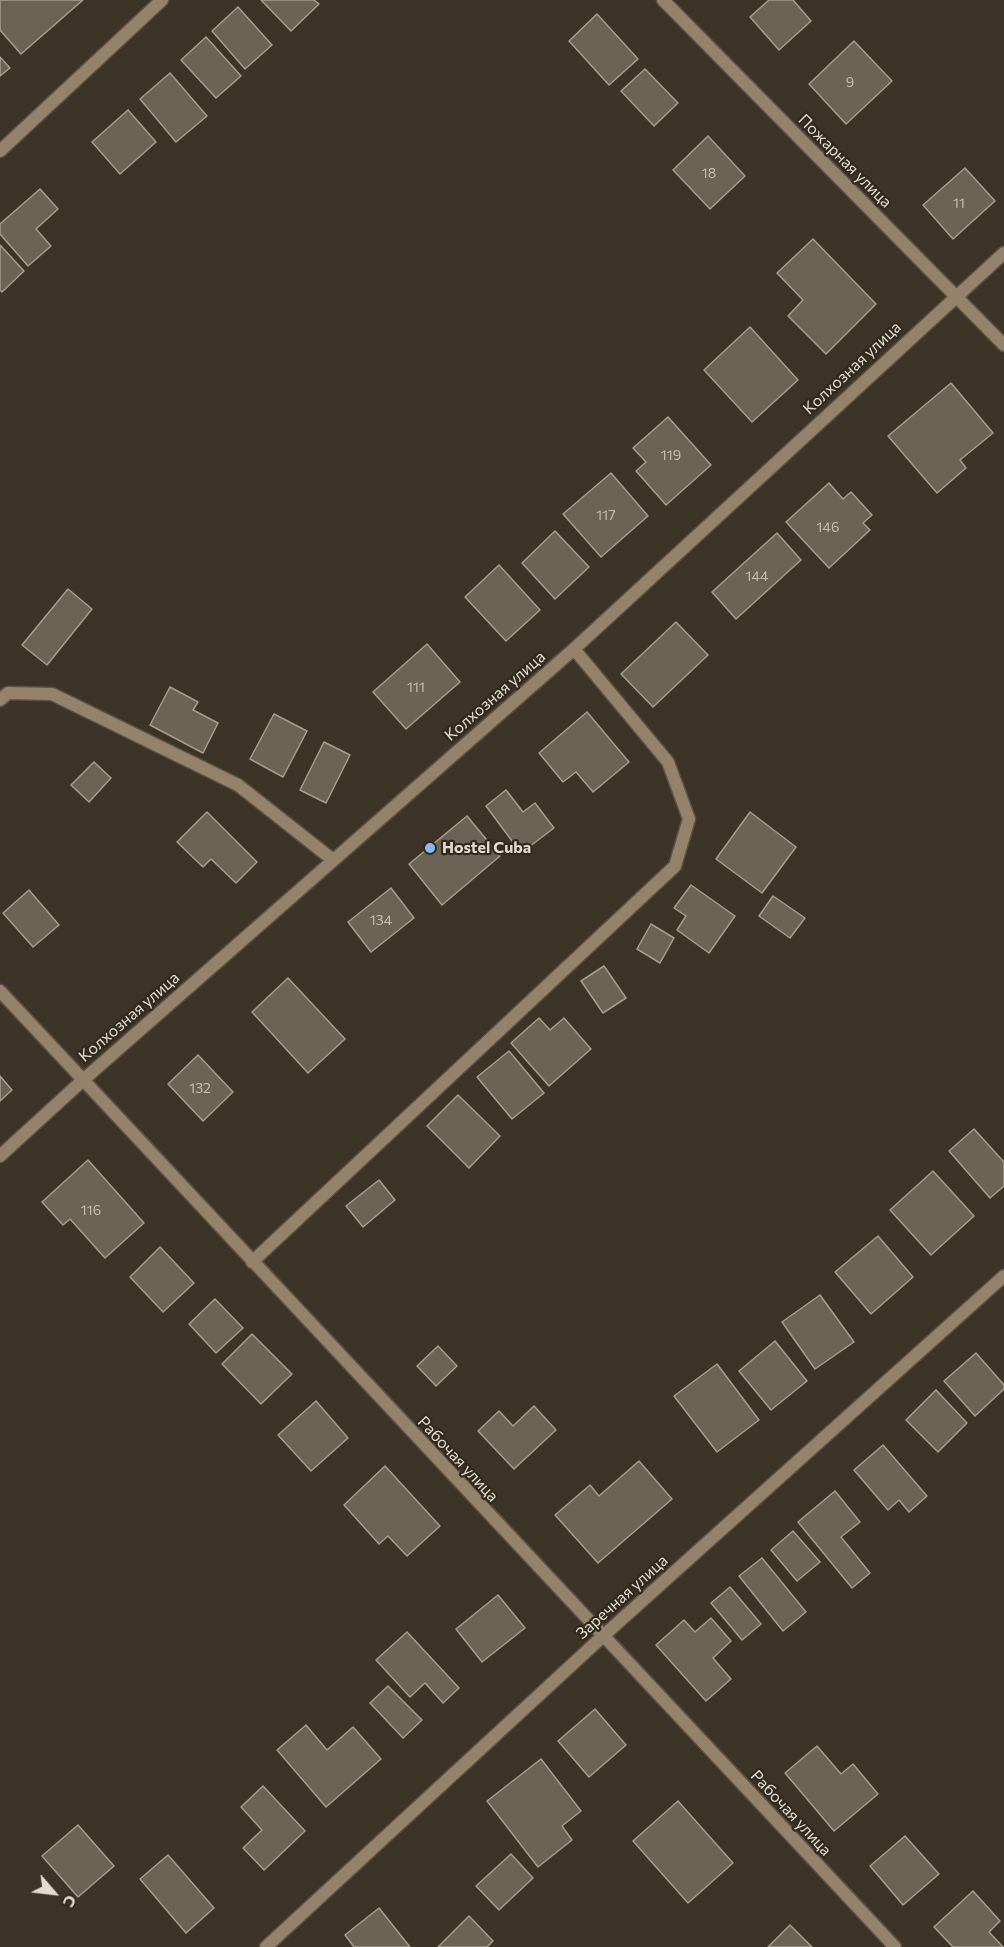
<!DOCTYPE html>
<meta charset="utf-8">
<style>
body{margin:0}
#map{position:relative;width:1004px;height:1947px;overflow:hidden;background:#3d3327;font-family:Commissioner,sans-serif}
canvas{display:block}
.north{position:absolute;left:24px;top:1863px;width:60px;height:60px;-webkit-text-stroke:4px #33291d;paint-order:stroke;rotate:118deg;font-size:16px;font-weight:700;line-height:24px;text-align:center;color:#e1dbd3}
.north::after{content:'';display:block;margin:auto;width:21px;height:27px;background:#e1dbd3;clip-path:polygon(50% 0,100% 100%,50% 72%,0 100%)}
</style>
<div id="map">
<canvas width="1004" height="1947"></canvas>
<div class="north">С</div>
</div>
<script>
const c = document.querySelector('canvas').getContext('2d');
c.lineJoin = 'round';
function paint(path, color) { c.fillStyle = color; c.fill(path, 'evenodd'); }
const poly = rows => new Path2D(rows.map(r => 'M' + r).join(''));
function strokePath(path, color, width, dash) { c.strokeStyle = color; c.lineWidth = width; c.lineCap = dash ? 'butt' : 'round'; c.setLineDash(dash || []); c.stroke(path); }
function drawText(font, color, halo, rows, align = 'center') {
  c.font = font + ' Commissioner,sans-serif'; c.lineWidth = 4.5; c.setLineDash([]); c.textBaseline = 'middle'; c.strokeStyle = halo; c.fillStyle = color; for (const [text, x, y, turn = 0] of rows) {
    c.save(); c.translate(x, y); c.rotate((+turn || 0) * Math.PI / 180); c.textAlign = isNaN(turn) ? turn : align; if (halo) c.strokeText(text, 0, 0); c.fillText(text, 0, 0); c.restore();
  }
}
const building = poly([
 [0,0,83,0,21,54,0,30,0,0],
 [261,0,314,0,319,4,291,31,261,0],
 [769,0,793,0,811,21,779,50,750,17,769,0],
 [238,7,272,45,245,69,212,31,238,7],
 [597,14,638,59,609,85,569,41,597,14],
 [206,37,241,76,216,98,181,60,206,37],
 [854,41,892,81,846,124,809,84,854,41],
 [0,57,10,68,0,76,0,57],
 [645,69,678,103,654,126,621,91,645,69],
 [170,73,207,116,176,142,140,99,170,73],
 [128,110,156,142,120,174,92,142,128,110],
 [708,136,745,176,710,209,673,170,708,136],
 [965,168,995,201,953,239,923,205,965,168],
 [40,189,58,209,36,229,51,246,28,266,0,234,0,224,40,189],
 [813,239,876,304,826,354,788,316,803,300,777,273,813,239],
 [0,245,24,271,2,292,0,290,0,245],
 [750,327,798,380,752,422,704,370,750,327],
 [951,383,993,433,960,460,966,468,937,493,888,436,951,383],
 [668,417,711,465,666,505,636,471,646,462,633,448,668,417],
 [611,473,648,516,601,557,563,514,611,473],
 [829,483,843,499,851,492,872,515,863,523,870,530,829,568,786,522,829,483],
 [555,531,589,567,555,599,522,563,555,531],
 [777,533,801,560,736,619,712,592,777,533],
 [499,565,540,610,506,641,465,597,499,565],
 [68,589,92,609,47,665,22,645,68,589],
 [676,622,708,655,653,707,621,674,676,622],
 [427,644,460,682,406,729,373,692,427,644],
 [170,687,198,702,193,710,218,723,203,753,150,725,170,687],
 [587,712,629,762,593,792,576,772,563,782,539,753,587,712],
 [274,714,307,731,283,777,250,759,274,714],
 [324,742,350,755,326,803,300,790,324,742],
 [94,762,111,778,89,802,71,785,94,762],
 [506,790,523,812,535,803,554,828,521,853,486,806,506,790],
 [207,812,257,862,236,883,211,859,203,867,177,842,207,812],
 [750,812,796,847,762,893,716,859,750,812],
 [467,816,500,856,442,905,409,864,467,816],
 [691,885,735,916,709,953,677,930,686,916,674,908,691,885],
 [391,888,414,918,371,952,348,922,391,888],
 [29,890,59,925,33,947,3,913,29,890],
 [773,896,805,918,790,938,759,916,773,896],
 [651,924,674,938,660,963,637,949,651,924],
 [604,966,626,998,603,1013,581,981,604,966],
 [288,978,345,1039,308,1073,252,1012,288,978],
 [539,1018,550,1030,564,1018,591,1049,549,1086,511,1043,539,1018],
 [509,1051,544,1093,512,1119,477,1077,509,1051],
 [198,1055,233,1092,203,1121,168,1084,198,1055],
 [0,1076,12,1090,0,1101,0,1076],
 [458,1095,500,1136,469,1168,427,1126,458,1095],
 [974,1129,1004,1162,1004,1186,990,1198,949,1151,974,1129],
 [88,1160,144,1223,105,1258,70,1219,63,1225,42,1202,88,1160],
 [933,1171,974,1216,931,1255,890,1210,933,1171],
 [379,1180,395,1200,363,1227,346,1206,379,1180],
 [878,1236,913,1277,871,1314,835,1272,878,1236],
 [160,1247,194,1283,163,1312,130,1277,160,1247],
 [820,1295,854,1342,815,1369,782,1322,820,1295],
 [215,1299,243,1328,216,1353,189,1324,215,1299],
 [252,1334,292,1374,261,1404,222,1364,252,1334],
 [775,1341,807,1381,771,1410,739,1371,775,1341],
 [438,1346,457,1366,436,1386,417,1366,438,1346],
 [976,1353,1004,1385,1004,1389,975,1416,944,1381,976,1353],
 [717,1364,759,1420,717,1452,674,1396,717,1364],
 [936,1390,967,1423,938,1452,906,1420,936,1390],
 [316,1401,348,1438,311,1471,278,1435,316,1401],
 [534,1406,556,1430,514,1469,478,1431,499,1411,513,1426,534,1406],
 [883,1445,927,1496,909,1512,899,1500,888,1510,854,1470,883,1445],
 [639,1461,672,1499,598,1563,555,1515,590,1485,599,1496,639,1461],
 [385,1466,440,1526,407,1556,388,1536,379,1544,344,1505,385,1466],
 [835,1491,860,1522,841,1537,870,1573,852,1588,798,1522,835,1491],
 [793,1531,820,1562,797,1581,771,1550,793,1531],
 [762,1558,806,1612,783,1631,739,1576,762,1558],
 [730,1587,761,1624,742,1640,711,1603,730,1587],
 [498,1595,525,1628,482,1662,456,1629,498,1595],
 [711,1618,731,1641,713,1658,731,1679,706,1701,656,1645,684,1620,695,1632,711,1618],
 [407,1632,459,1688,443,1703,425,1683,410,1697,376,1660,407,1632],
 [388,1686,422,1720,403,1738,370,1703,388,1686],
 [595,1709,626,1745,589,1777,558,1741,595,1709],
 [306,1725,327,1750,353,1727,381,1759,326,1807,277,1750,306,1725],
 [817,1746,841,1774,853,1764,878,1794,834,1831,785,1773,817,1746],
 [541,1759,581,1811,562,1826,572,1840,538,1867,487,1801,541,1759],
 [263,1786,305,1831,264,1870,243,1848,262,1830,241,1807,263,1786],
 [678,1801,733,1863,688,1903,633,1841,678,1801],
 [78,1825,114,1866,78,1897,42,1856,78,1825],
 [905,1836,939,1874,903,1905,870,1866,905,1836],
 [511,1854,533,1878,499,1910,476,1886,511,1854],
 [168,1855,214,1908,186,1933,140,1879,168,1855],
 [973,1891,1000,1921,989,1932,1003,1947,953,1947,934,1927,973,1891],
 [379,1908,410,1947,354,1947,345,1935,379,1908],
 [469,1916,493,1941,487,1947,438,1947,469,1916],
 [790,1925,812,1947,768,1947,790,1925]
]);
const street = poly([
 [663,0,1004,345],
 [0,151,162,0],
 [0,700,8,693,52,694,238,785,333,860],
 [0,991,895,1947],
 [0,1156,82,1081,574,649,1004,253],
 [252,1262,675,866,689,819,668,762,574,649],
 [266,1947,602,1637,1004,1276]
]);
const markers = [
 [430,848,6,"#85bbfb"]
];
const numberNames = [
 ["9",850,82],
 ["18",709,173],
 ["11",959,203],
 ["119",671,455],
 ["117",606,515],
 ["146",828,527],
 ["144",757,576],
 ["111",416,687],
 ["134",381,920],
 ["132",200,1088],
 ["116",91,1210]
];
const streetNames = [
 ["Пожарная улица",845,161,45],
 ["Колхозная улица",852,368,-43],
 ["Колхозная улица",495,696,-41],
 ["Колхозная улица",129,1017,-41],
 ["Рабочая улица",458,1459,47],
 ["Заречная улица",622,1597,-42],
 ["Рабочая улица",791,1813,47]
];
const poiNames = [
 ["Hostel Cuba",442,848]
];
paint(building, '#6d6355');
strokePath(building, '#a89c8e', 1.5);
strokePath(street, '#5b5146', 15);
strokePath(street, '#95826b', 12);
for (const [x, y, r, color] of markers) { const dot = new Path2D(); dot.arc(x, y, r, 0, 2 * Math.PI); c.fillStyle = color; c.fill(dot); strokePath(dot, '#33291d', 2); }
drawText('14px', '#c4bdb4', null, numberNames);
drawText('16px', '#e1dbd3', '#33291d', streetNames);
drawText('bold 16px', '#e1dbd3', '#33291d', poiNames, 'left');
</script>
